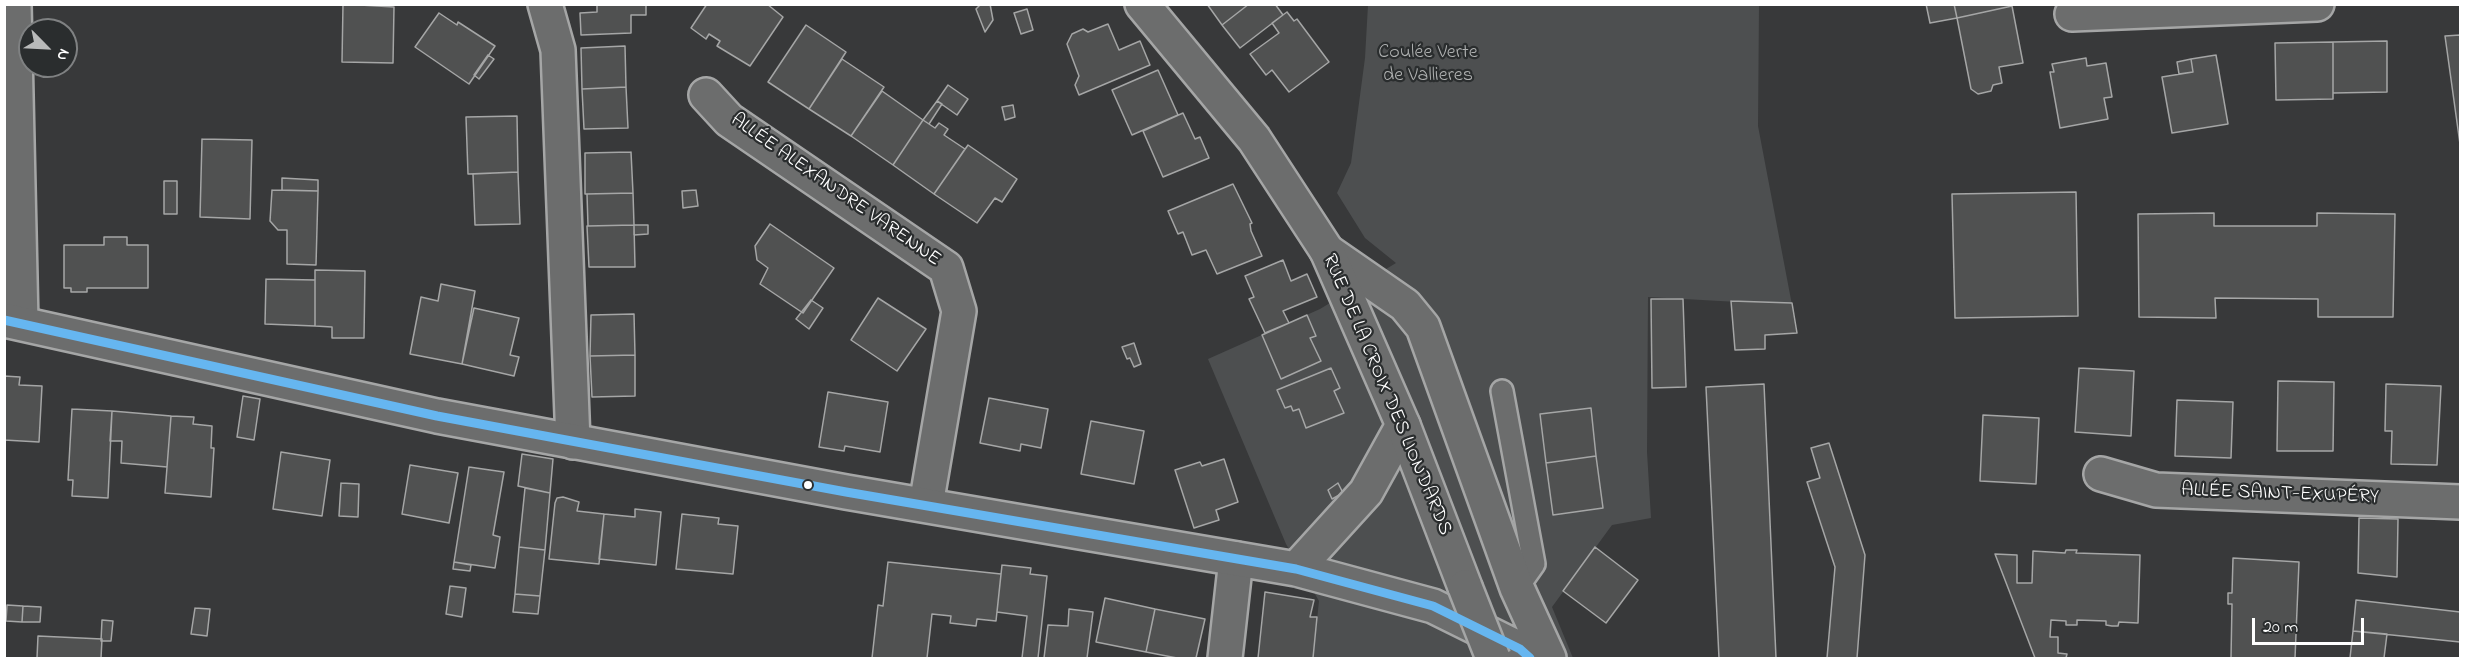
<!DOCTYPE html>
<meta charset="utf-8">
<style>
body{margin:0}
#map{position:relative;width:2465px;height:663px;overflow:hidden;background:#38393a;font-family:"Indie Flower",sans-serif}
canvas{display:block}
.frame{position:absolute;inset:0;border:6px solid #fff;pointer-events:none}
.north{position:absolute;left:18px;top:18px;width:60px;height:60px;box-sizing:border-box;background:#2a2d2e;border:2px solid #7f8182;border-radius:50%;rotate:114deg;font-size:16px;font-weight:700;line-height:24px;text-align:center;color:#fff}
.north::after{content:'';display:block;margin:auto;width:21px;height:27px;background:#b9baba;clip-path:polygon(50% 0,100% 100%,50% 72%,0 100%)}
.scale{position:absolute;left:2252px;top:618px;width:112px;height:27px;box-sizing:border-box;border:3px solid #fff;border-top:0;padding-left:8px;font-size:18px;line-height:21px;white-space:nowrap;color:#fff;-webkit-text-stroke:4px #2a2d2e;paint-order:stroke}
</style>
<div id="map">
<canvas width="2465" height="663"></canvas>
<div class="frame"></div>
<div class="north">N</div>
<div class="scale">20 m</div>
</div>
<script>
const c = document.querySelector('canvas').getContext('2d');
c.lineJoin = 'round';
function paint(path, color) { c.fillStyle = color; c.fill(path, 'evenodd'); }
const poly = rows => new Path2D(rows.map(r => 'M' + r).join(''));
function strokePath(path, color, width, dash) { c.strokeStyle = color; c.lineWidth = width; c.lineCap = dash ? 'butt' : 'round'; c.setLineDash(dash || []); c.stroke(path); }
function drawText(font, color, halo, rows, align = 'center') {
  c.font = font + ' "Indie Flower",sans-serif'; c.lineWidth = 4.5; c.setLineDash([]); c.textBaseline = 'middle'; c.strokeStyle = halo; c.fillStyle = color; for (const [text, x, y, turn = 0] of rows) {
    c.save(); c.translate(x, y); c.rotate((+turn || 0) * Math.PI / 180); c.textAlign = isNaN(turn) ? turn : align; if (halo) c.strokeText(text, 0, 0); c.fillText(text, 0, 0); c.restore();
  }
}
const green = poly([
 [1368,5,1759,5,1758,126,1792,305,1648,297,1647,452,1651,518,1612,525,1552,607,1573,658,1313,658,1319,601,1286,544,1208,359,1320,309,1396,263,1365,238,1337,193,1351,163,1365,58]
]);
const building = poly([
 [343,4,394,7,393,63,342,62,343,4],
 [597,4,646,4,646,15,631,15,631,33,581,35,580,13,597,12,597,4],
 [707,4,767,4,783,17,750,66,717,46,720,41,709,34,706,39,691,28,707,4],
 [981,4,990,4,993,20,985,32,976,9,981,4],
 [1207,4,1249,4,1222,25,1207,4],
 [1249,4,1275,4,1283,15,1240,48,1222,25,1249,4],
 [1926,4,1954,4,1957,18,1930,23,1926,4],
 [1954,4,2011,4,2012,6,1957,18,1954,4],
 [2012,6,2023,63,1999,67,2002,83,1993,85,1991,91,1978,94,1971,89,1957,18,2012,6],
 [1027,9,1033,30,1021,34,1014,13,1027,9],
 [1287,12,1294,21,1297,19,1329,62,1289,92,1272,70,1266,75,1250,54,1279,33,1272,23,1287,12],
 [439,13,457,25,458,22,495,46,469,84,415,47,439,13],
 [1108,24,1119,50,1140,41,1150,65,1079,95,1075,85,1079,76,1067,44,1072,34,1083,29,1088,32,1108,24],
 [806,25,846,52,809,109,768,82,806,25],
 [2460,35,2460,144,2445,36,2460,35],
 [2387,41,2387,92,2333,93,2333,42,2387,41],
 [2333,42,2333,99,2276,100,2275,43,2333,42],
 [625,46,626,87,582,89,581,48,625,46],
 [488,55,494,59,479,79,474,75,488,55],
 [2216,55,2228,124,2172,133,2162,77,2193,72,2191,59,2216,55],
 [2086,58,2087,66,2106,63,2112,97,2104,98,2108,119,2060,128,2050,72,2054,72,2052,64,2086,58],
 [842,59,884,87,851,136,809,109,842,59],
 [2191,59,2193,72,2179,74,2177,62,2191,59],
 [1158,70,1178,115,1132,135,1112,90,1158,70],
 [948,85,968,99,957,115,937,101,948,85],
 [626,87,628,128,584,129,582,89,626,87],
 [882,91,923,120,893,165,851,136,882,91],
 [937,101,942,104,929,124,923,120,937,101],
 [1013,105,1015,117,1005,120,1002,107,1013,105],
 [1183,113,1195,139,1200,137,1209,158,1163,177,1143,131,1183,113],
 [517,116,518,172,468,174,466,117,517,116],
 [923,120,935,128,939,123,948,129,944,135,965,149,934,194,893,165,923,120],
 [202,139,252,140,250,219,200,217,202,139],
 [968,145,1017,179,1002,202,995,198,977,223,934,194,968,145],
 [631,152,633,193,585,194,585,153,631,152],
 [518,172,520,224,475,225,473,174,518,172],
 [282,178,318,180,318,191,282,190,282,178],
 [164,181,177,181,177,214,164,214,164,181],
 [1233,184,1252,223,1250,224,1251,231,1262,256,1217,274,1206,250,1192,255,1183,232,1178,234,1168,211,1233,184],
 [272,190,318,191,316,265,287,264,287,230,278,230,270,221,272,190],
 [696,190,698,206,683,208,682,191,696,190],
 [2076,192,2078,316,1955,318,1952,194,2076,192],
 [633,193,634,225,588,226,587,194,633,193],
 [2214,213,2214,226,2317,226,2317,213,2395,214,2393,317,2318,317,2318,299,2215,298,2216,318,2139,317,2138,214,2214,213],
 [770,224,834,268,803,313,760,284,768,268,757,260,755,246,770,224],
 [634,225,648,225,648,234,634,235,634,225],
 [634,225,635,267,589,267,587,226,634,225],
 [104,237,127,237,127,245,148,245,148,288,87,288,87,292,71,292,71,288,64,288,64,245,104,245,104,237],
 [1283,260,1291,281,1307,274,1317,297,1283,311,1289,323,1265,333,1249,299,1254,297,1245,276,1283,260],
 [315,270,365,271,364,338,332,338,332,327,315,326,315,270],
 [266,279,315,280,315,326,265,324,266,279],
 [441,284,475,291,462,364,410,354,421,297,438,301,441,284],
 [878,298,926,329,897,371,851,340,878,298],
 [1651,299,1683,299,1686,387,1652,388,1651,299],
 [811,300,823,308,809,329,796,319,811,300],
 [1731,301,1792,303,1797,333,1765,335,1765,349,1735,350,1731,301],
 [474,308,519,318,510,355,519,357,514,376,462,364,474,308],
 [634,314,635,355,590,356,591,315,634,314],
 [1307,315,1316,336,1310,338,1321,361,1281,379,1262,335,1307,315],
 [1134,343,1141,364,1134,367,1130,358,1127,359,1122,347,1134,343],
 [635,355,635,396,592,397,590,356,635,355],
 [1331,368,1340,388,1334,391,1344,413,1306,428,1299,409,1293,411,1291,406,1285,408,1277,390,1331,368],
 [2079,368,2134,371,2131,436,2075,432,2079,368],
 [4,376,20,377,19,385,42,386,39,442,4,440,4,376],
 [2278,381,2334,382,2333,451,2277,451,2278,381],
 [1764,384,1776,658,1719,658,1706,387,1764,384],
 [2386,384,2441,386,2437,465,2391,464,2392,431,2385,431,2386,384],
 [828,392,888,402,880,452,845,446,844,451,819,447,828,392],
 [243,396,260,399,254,440,237,437,243,396],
 [989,398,1048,409,1041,448,1021,444,1020,451,980,443,989,398],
 [2177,400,2233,402,2231,458,2175,456,2177,400],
 [1591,408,1596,456,1546,463,1540,414,1591,408],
 [72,409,112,411,108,498,72,496,73,480,68,480,72,409],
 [112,411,171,416,167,467,121,463,122,441,110,441,112,411],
 [1983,415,2039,418,2036,484,1980,481,1983,415],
 [171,416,194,417,193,424,212,426,211,448,214,448,211,497,165,493,171,416],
 [1091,421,1144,431,1134,484,1081,474,1091,421],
 [1829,443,1865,555,1857,658,1827,658,1835,567,1807,482,1820,478,1811,448,1829,443],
 [281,452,330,460,322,516,273,509,281,452],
 [522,454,553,459,550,493,518,486,522,454],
 [1596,456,1603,508,1553,515,1546,463,1596,456],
 [1224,459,1238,502,1216,510,1219,520,1194,528,1175,470,1200,462,1202,466,1224,459],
 [410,465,458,473,449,523,402,514,410,465],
 [469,467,504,472,493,535,500,537,495,568,454,562,469,467],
 [341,483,359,484,358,517,339,516,341,483],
 [1338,483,1343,493,1332,499,1328,490,1338,483],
 [525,488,550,493,545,550,519,547,525,488],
 [563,497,579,502,577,511,604,514,599,564,549,559,555,503,557,498,563,497],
 [635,509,661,512,656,565,599,559,604,514,635,517,635,509],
 [682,514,719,518,718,524,738,526,733,574,676,569,682,514],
 [2359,518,2398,519,2397,577,2358,573,2359,518],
 [519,547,545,550,540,596,515,594,519,547],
 [1595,547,1638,580,1606,623,1563,591,1595,547],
 [2066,550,2077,550,2076,553,2140,555,2138,623,2119,622,2118,626,2112,626,2106,625,2106,621,2077,620,2077,625,2066,625,2066,621,2051,620,2050,637,2058,637,2058,653,2067,654,2066,658,2035,658,1995,554,2017,555,2017,583,2032,583,2033,551,2065,553,2066,550],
 [2233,558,2299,562,2295,658,2231,658,2232,604,2228,604,2228,593,2232,593,2233,558],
 [454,562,471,565,470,571,453,569,454,562],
 [888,562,1001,574,996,621,977,619,976,626,950,623,951,616,932,614,927,658,872,658,878,605,883,606,888,562],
 [1002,565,1031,568,1030,574,1047,576,1038,658,1022,658,1027,616,997,612,1002,565],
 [450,586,466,588,462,617,446,614,450,586],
 [1265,592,1314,600,1310,617,1317,617,1313,658,1258,658,1265,592],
 [515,594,540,596,538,614,513,612,515,594],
 [1105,598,1155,609,1146,652,1096,642,1105,598],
 [2356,600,2460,612,2460,642,2353,631,2356,600],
 [7,605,23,606,22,622,6,621,7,605],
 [23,606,41,607,40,622,22,622,23,606],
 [195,608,210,609,207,636,191,634,195,608],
 [1069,609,1093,612,1087,658,1044,658,1048,625,1068,626,1069,609],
 [1155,609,1205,619,1196,658,1177,658,1146,652,1155,609],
 [102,620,113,621,111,641,101,641,102,620],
 [2353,631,2387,634,2384,658,2350,658,2353,631],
 [38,636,102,639,101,658,37,658,38,636]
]);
const lane = poly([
 [1502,391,1534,564,1517,588]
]);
const street = poly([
 [14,4,21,323],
 [545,4,558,50,573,442],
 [2072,14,2317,4],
 [706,95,729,120,946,268,959,311,926,505],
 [2101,474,2156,490,2460,502],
 [1225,658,1236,559]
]);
const secondary = poly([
 [1327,251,1405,305,1423,327,1517,588,1549,658],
 [4,320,437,416,846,492,1296,569,1433,606,1520,649,1530,658],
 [1296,569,1366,492,1403,425]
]);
const primary = poly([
 [1142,4,1254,139,1327,251,1403,425,1465,587]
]);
const primaryBridge = poly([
 [1465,587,1493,658]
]);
const bus1 = poly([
 [4,320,437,416,846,492,1296,569,1433,606,1520,649,1530,658]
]);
const markers = [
 [808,485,5,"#fff"]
];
const parkNames = [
 ["Coulée Verte",1428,54],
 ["de Vallieres",1428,77]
];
const streetNames = [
 ["ALLÉE ALEXANDRE VARENNE",835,191,35],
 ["RUE DE LA CROIX DES LIONDARDS",1386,395,67],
 ["ALLÉE SAINT-EXUPÉRY",2280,495,2]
];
paint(green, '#4d4f50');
paint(building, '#505151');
strokePath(building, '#a5a6a6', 1.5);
strokePath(lane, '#a5a6a6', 26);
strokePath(street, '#a5a6a6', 38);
strokePath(secondary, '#a5a6a6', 38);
strokePath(primary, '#a5a6a6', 38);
strokePath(lane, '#6c6d6d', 21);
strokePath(street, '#6c6d6d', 33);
strokePath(secondary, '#6c6d6d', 33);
strokePath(primary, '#6c6d6d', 33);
strokePath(primaryBridge, '#a5a6a6', 38, []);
strokePath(primaryBridge, '#6c6d6d', 33);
strokePath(bus1, '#66b6f0', 9);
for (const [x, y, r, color] of markers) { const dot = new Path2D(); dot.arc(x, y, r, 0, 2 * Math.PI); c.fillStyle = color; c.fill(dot); strokePath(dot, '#2a2d2e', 2); }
drawText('20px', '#b0b2b2', '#2a2d2e', parkNames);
drawText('20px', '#fff', '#2a2d2e', streetNames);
</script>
